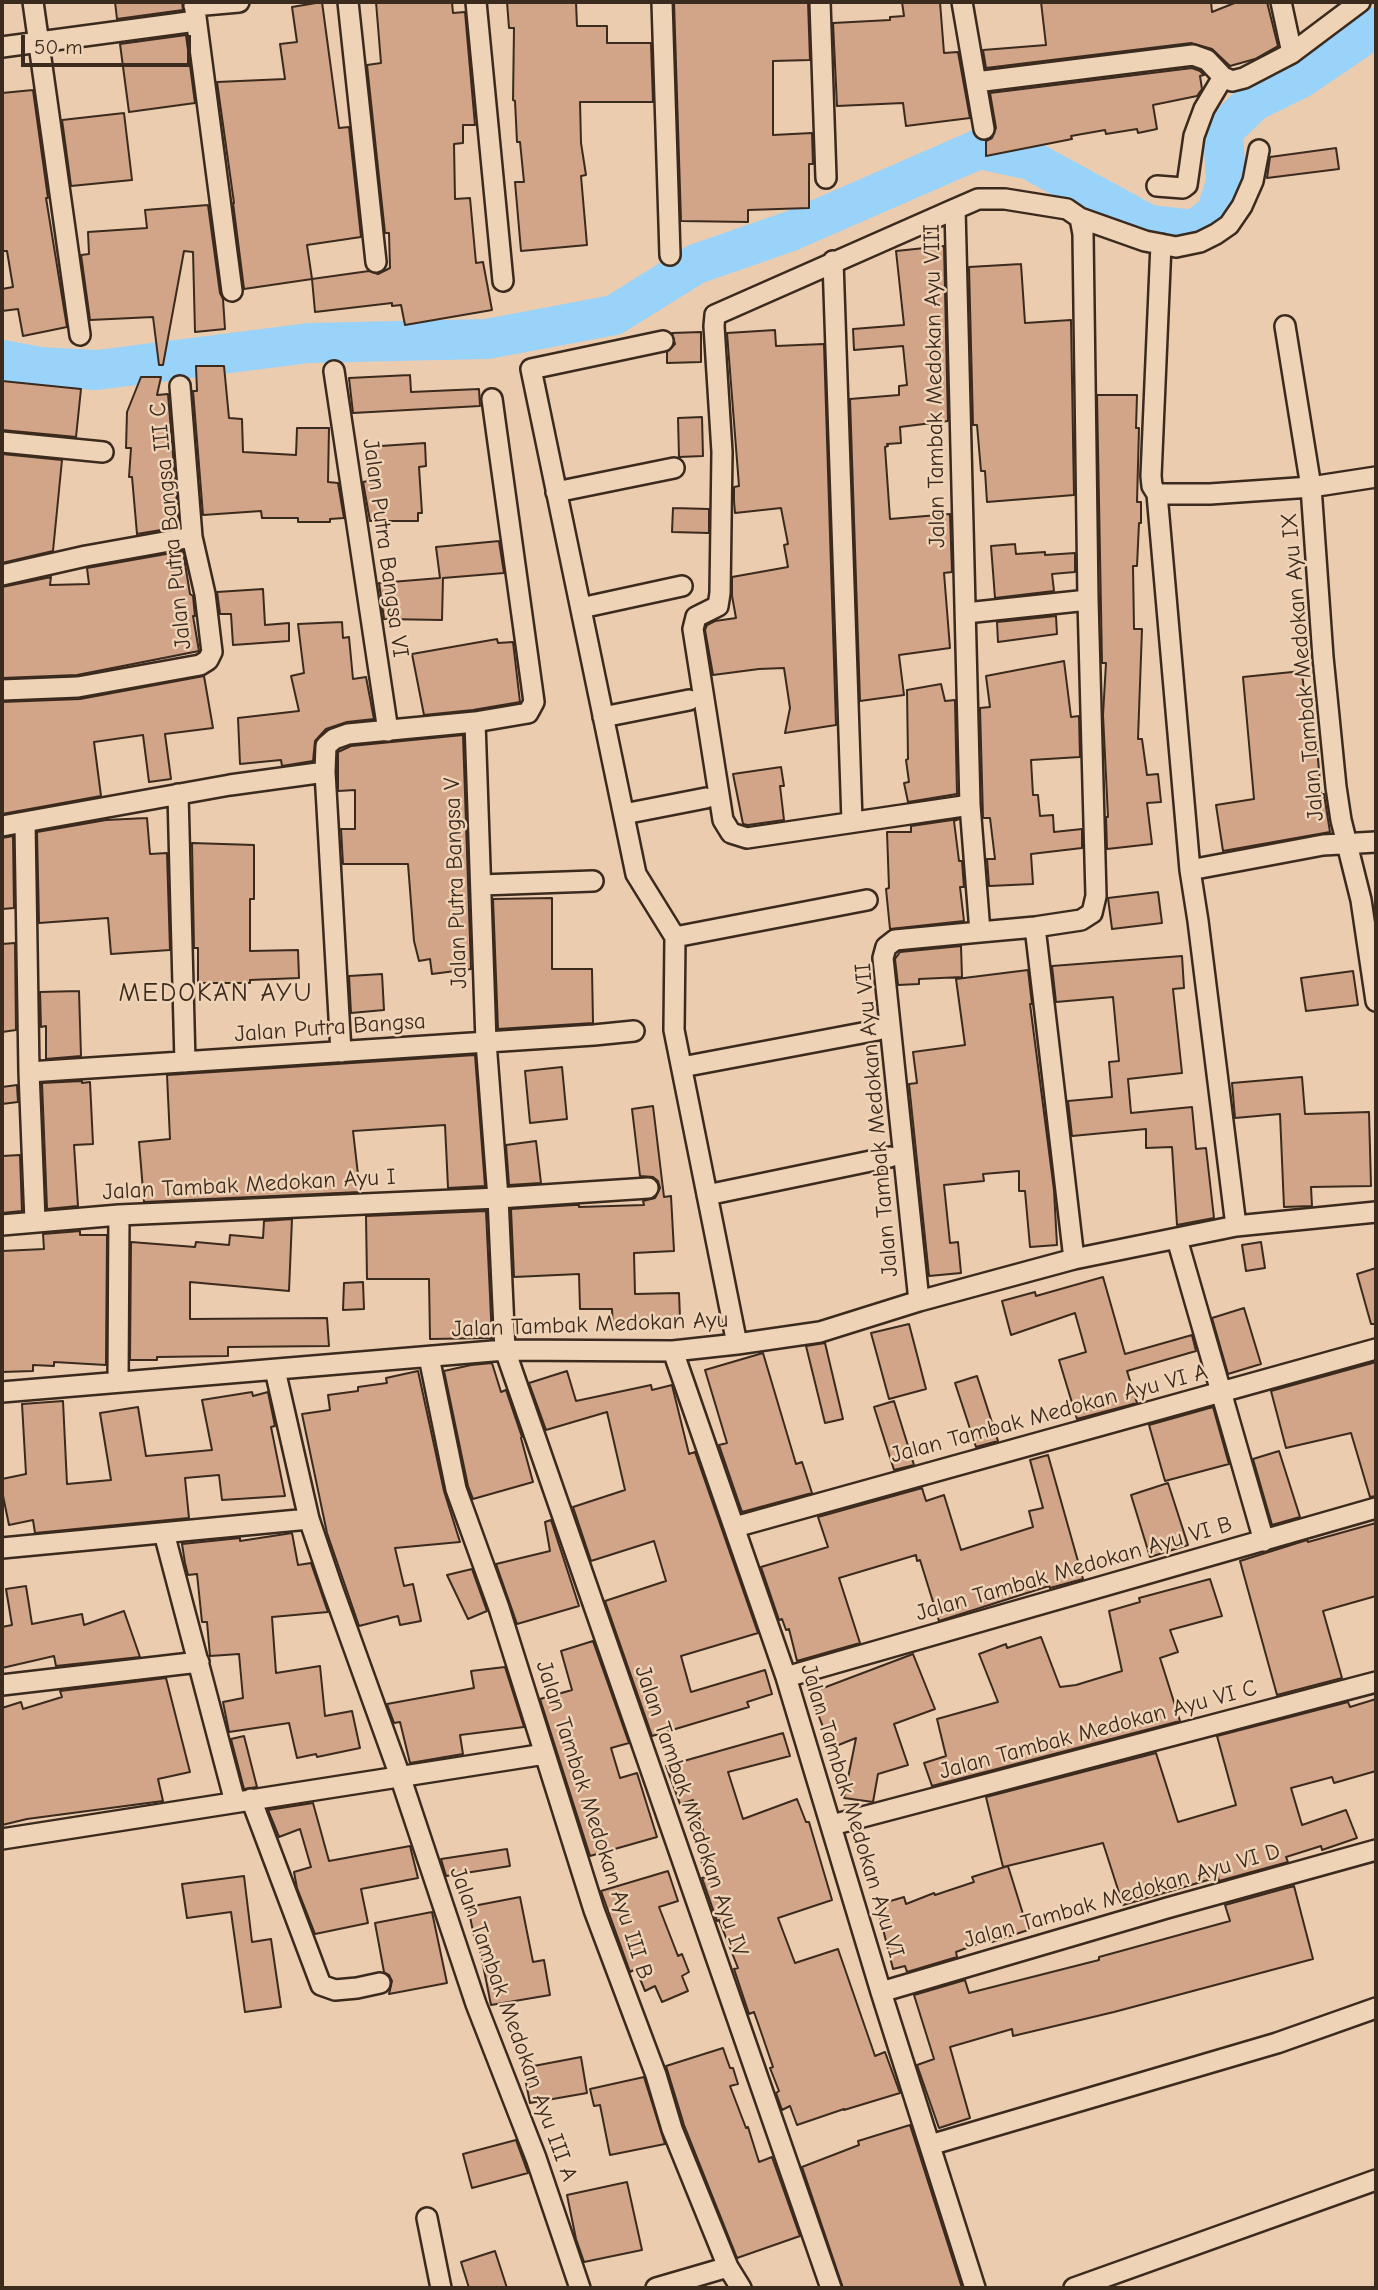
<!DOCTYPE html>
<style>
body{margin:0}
#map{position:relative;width:1378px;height:2290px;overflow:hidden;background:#ecccaf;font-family:"Comic Neue",sans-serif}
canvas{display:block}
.frame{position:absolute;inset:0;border:4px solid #3b2a1e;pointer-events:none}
.scale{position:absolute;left:21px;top:35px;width:170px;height:32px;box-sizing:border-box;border:4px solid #3b2a1e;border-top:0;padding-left:9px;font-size:21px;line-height:24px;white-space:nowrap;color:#3b2a1e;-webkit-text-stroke:5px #efd3b6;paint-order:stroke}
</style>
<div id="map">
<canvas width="1378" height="2290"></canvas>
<div class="frame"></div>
<div class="scale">50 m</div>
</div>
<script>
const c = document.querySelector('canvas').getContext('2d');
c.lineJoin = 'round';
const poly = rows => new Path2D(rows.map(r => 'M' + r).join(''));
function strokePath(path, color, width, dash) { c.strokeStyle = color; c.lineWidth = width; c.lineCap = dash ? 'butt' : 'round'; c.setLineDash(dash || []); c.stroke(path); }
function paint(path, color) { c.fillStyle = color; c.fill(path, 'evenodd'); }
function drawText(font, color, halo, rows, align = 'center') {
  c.font = font + ' "Comic Neue",sans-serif'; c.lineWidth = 5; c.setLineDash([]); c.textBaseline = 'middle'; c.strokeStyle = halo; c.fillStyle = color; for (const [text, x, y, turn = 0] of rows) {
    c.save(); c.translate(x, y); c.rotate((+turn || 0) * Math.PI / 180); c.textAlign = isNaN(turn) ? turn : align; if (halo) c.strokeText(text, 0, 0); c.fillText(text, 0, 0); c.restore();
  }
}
const river = poly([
 [2,360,40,367,97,370,309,343,487,339,614,315,696,264,791,231,979,149,1030,160,1149,225,1194,230,1216,214,1226,182,1223,131,1254,101,1301,78,1376,27]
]);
const building = poly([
 [115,2,182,2,183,10,117,19,115,2],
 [322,2,339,128,349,127,361,237,307,245,312,279,244,289,233,203,234,203,217,82,285,79,280,44,297,42,292,7,322,2],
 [376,2,452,2,453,13,465,12,475,125,463,125,463,143,454,144,455,199,470,198,476,263,483,262,492,310,405,325,401,305,392,306,392,303,315,312,312,279,369,271,378,274,390,268,389,233,385,233,367,65,381,63,376,2],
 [507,2,576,2,577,26,607,26,607,43,651,43,653,102,580,102,581,143,586,175,581,176,587,245,521,251,515,182,524,182,520,142,517,142,515,101,513,100,514,28,509,28,507,2],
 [674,2,808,2,810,60,773,61,773,135,812,133,813,164,809,164,809,208,748,210,748,222,681,221,674,2],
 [902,2,940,2,944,53,958,52,970,118,906,126,903,103,837,106,833,23,890,20,890,17,904,16,902,2],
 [1041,2,1211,2,1212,12,1237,2,1267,2,1278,46,1255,59,1230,66,1212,49,1191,43,986,68,983,50,1046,45,1041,2],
 [186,35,195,103,129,112,120,44,186,35],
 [1192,68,1200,71,1204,75,1200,76,1202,89,1197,96,1153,105,1157,129,1138,133,1137,129,1106,134,1105,130,1071,136,1072,139,986,156,986,141,992,138,996,128,990,93,1192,68],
 [33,90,48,198,46,198,67,327,23,336,18,309,2,311,2,289,13,287,7,251,2,251,2,93,33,90],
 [124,113,132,180,71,186,62,120,124,113],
 [1336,148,1339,169,1267,178,1270,157,1336,148],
 [208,205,220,293,223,299,225,329,195,332,193,252,184,251,163,365,159,365,153,317,90,320,81,255,89,254,88,232,147,228,145,210,208,205],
 [944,246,948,421,900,427,901,443,887,444,888,446,885,447,890,519,950,514,952,572,944,573,950,648,899,655,904,695,860,701,850,399,899,395,899,386,907,385,903,346,854,350,853,329,904,325,896,251,944,246],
 [1021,264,1025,323,1071,320,1074,495,987,502,985,471,981,471,977,425,973,425,969,267,1021,264],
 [775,330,776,346,824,344,836,725,785,733,790,708,784,668,759,669,713,675,705,630,707,625,715,621,736,618,732,596,732,577,788,567,784,545,788,544,781,508,735,513,734,501,734,487,739,486,727,333,775,330],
 [701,332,701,362,667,363,667,352,675,344,672,333,701,332],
 [196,366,224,366,229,418,242,419,243,452,296,455,297,428,329,428,328,482,338,483,344,518,330,519,330,522,298,522,298,518,262,518,261,511,203,515,193,391,197,391,196,366],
 [410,375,411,392,479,389,480,406,353,413,349,378,410,375],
 [141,377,161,377,157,395,168,394,179,527,137,534,132,477,129,477,131,448,126,448,127,412,141,377],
 [2,381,81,389,76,437,2,430,2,381],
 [1097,395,1137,395,1136,428,1139,428,1137,502,1141,502,1141,523,1139,523,1137,566,1133,566,1134,629,1142,629,1138,739,1142,739,1147,775,1158,774,1161,802,1147,803,1152,844,1107,849,1106,817,1108,817,1103,715,1106,663,1102,663,1097,395],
 [702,417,703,456,679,457,678,418,702,417],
 [425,443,426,466,419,467,422,513,418,513,418,521,370,521,363,482,368,481,366,447,425,443],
 [2,454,62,460,53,551,2,563,2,454],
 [673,508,709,509,709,533,672,532,673,508],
 [499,541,504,573,443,578,442,620,384,619,379,583,440,578,436,547,499,541],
 [1015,544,1016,554,1045,552,1045,555,1075,553,1075,572,1052,574,1054,591,995,598,991,546,1015,544],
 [183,551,190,594,193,596,195,616,193,616,199,651,77,675,2,678,2,587,51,577,50,585,89,584,87,568,183,551],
 [263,589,265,625,289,623,289,641,233,645,231,614,220,614,217,592,263,589],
 [1056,616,1057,634,998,642,997,622,1056,616],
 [342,622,343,638,349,637,353,679,366,677,374,719,347,722,326,729,315,741,313,761,282,766,281,760,240,764,238,718,299,711,291,676,304,673,298,624,342,622],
 [497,639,498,643,513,642,520,702,473,710,424,715,412,654,497,639],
 [1064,661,1071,717,1079,716,1080,757,1031,760,1033,795,1038,795,1040,816,1053,815,1054,832,1082,829,1082,848,1031,854,1033,884,989,886,987,859,995,859,990,818,983,818,980,708,990,707,986,676,1064,661],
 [1302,671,1308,736,1316,735,1321,794,1324,794,1330,832,1223,851,1216,805,1254,799,1243,677,1302,671],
 [204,676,213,728,165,734,171,779,149,782,143,735,94,742,101,796,2,814,2,702,80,699,204,676],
 [941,684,945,701,955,700,957,794,908,802,904,783,909,782,906,760,908,759,907,690,941,684],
 [463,735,471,969,432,974,430,959,419,961,414,941,408,864,343,864,341,829,355,829,355,790,338,791,338,752,351,746,463,735],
 [781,767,784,786,780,786,784,820,748,825,743,824,733,774,781,767],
 [147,818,150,854,167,853,170,950,111,954,108,918,39,923,37,832,106,820,147,818],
 [959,819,954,821,959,861,962,861,964,887,960,887,964,921,890,929,886,889,889,888,887,832,911,832,911,826,959,819],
 [13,836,14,908,2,909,2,838,13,836],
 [192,843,254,845,254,899,250,899,250,951,298,950,299,978,250,980,250,983,198,983,198,948,194,948,192,843],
 [1158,892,1162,923,1112,929,1108,898,1158,892],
 [552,898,552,969,592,969,593,1023,498,1029,493,899,552,898],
 [15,943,16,1030,2,1032,2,944,15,943],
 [961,946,962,977,919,979,919,984,898,985,895,959,900,952,961,946],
 [1182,956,1184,988,1173,989,1182,1073,1128,1079,1131,1113,1192,1107,1196,1149,1206,1148,1214,1218,1177,1225,1172,1147,1146,1148,1146,1129,1072,1136,1068,1101,1112,1097,1109,1062,1119,1061,1113,997,1056,1002,1052,966,1182,956],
 [1028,970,1032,1004,1030,1004,1054,1190,1057,1245,1030,1247,1025,1191,1019,1191,1019,1171,983,1174,984,1181,944,1185,950,1243,958,1242,961,1273,929,1276,909,1084,917,1083,913,1052,965,1045,956,979,1028,970],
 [1353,971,1358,1005,1306,1011,1301,978,1353,971],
 [382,974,384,1010,351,1013,349,976,382,974],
 [79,991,81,1056,46,1059,46,1026,41,1027,40,992,79,991],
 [475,1055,485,1186,448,1188,445,1125,353,1131,360,1192,144,1202,139,1142,170,1139,167,1075,475,1055],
 [562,1067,567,1119,530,1123,525,1071,562,1067],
 [1302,1077,1305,1114,1369,1112,1371,1186,1311,1187,1312,1206,1284,1207,1280,1114,1235,1118,1232,1083,1302,1077],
 [82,1081,82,1083,90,1082,93,1144,74,1145,78,1206,47,1209,42,1083,82,1081],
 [17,1085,18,1102,2,1104,2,1087,17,1085],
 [653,1106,664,1197,671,1196,674,1251,634,1253,635,1294,679,1293,680,1318,635,1319,636,1329,613,1329,612,1309,580,1309,579,1274,514,1277,511,1209,574,1205,579,1205,579,1207,644,1205,643,1201,655,1198,660,1188,658,1181,653,1177,640,1176,632,1109,653,1106],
 [536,1141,541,1183,509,1185,506,1145,536,1141],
 [20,1155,22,1211,2,1213,2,1156,20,1155],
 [486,1211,492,1338,430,1339,429,1279,367,1279,366,1216,486,1211],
 [292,1219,289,1291,190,1282,190,1319,327,1318,329,1346,228,1347,228,1356,157,1357,157,1360,130,1360,131,1242,195,1247,196,1242,229,1245,230,1235,263,1238,264,1221,292,1219],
 [80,1231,80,1235,107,1235,106,1365,54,1362,54,1366,33,1365,33,1371,2,1372,2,1251,44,1249,43,1234,80,1231],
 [1261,1242,1265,1268,1246,1271,1242,1245,1261,1242],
 [1376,1268,1376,1324,1371,1324,1357,1274,1376,1268],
 [1103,1277,1125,1354,1192,1335,1196,1351,1127,1371,1137,1403,1077,1419,1059,1360,1086,1352,1075,1313,1011,1335,1002,1301,1035,1292,1036,1296,1103,1277],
 [363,1282,364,1309,343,1310,344,1283,363,1282],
 [1244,1308,1261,1364,1228,1374,1212,1318,1244,1308],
 [909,1324,926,1389,889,1399,871,1333,909,1324],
 [825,1343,843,1419,825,1423,806,1346,825,1343],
 [763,1353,796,1464,802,1462,812,1493,742,1512,719,1445,727,1443,705,1370,763,1353],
 [1376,1362,1376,1496,1370,1497,1351,1433,1286,1448,1271,1391,1376,1362],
 [492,1363,501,1392,506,1390,522,1437,521,1438,533,1482,473,1499,468,1486,444,1371,471,1365,492,1363],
 [418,1371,444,1491,460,1542,395,1548,404,1586,413,1584,421,1621,400,1625,398,1616,359,1626,327,1533,302,1414,330,1410,328,1395,358,1391,358,1387,387,1383,386,1378,418,1371],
 [567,1371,576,1401,651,1385,652,1390,672,1385,689,1454,695,1452,758,1633,681,1656,691,1692,765,1670,772,1694,747,1702,749,1707,652,1736,605,1601,666,1581,654,1541,591,1561,573,1507,625,1490,607,1412,546,1430,529,1383,567,1371],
 [977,1376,998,1441,976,1447,955,1383,977,1376],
 [252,1392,253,1396,268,1392,275,1426,271,1427,285,1496,222,1500,219,1475,185,1478,189,1518,35,1533,33,1520,9,1525,2,1491,2,1479,26,1474,22,1404,63,1401,67,1484,111,1480,100,1413,138,1407,146,1456,212,1450,202,1400,252,1392],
 [894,1401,914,1465,894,1470,874,1407,894,1401],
 [1213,1407,1229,1464,1165,1481,1149,1425,1213,1407],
 [1279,1451,1300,1517,1272,1525,1253,1459,1279,1451],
 [1048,1455,1083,1579,1050,1588,1049,1586,939,1621,920,1560,917,1561,916,1555,839,1578,860,1643,797,1661,789,1629,786,1630,782,1619,779,1620,761,1567,828,1547,818,1517,922,1488,926,1501,944,1495,961,1550,1033,1527,1029,1511,1043,1508,1030,1460,1048,1455],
 [1168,1483,1188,1545,1150,1557,1131,1495,1168,1483],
 [551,1520,579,1606,517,1624,496,1564,550,1551,545,1522,551,1520],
 [1376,1523,1376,1596,1323,1611,1342,1678,1277,1695,1240,1561,1307,1540,1308,1542,1376,1523],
 [292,1533,298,1565,311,1563,328,1612,272,1617,276,1673,320,1666,325,1716,352,1711,360,1748,317,1757,316,1754,297,1758,289,1723,229,1732,223,1702,243,1698,239,1654,210,1656,207,1622,202,1622,197,1574,188,1575,185,1563,182,1544,240,1538,240,1541,292,1533],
 [472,1569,487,1611,468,1619,447,1575,472,1569],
 [1210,1579,1222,1616,1170,1630,1178,1652,1160,1658,1180,1721,932,1786,924,1763,946,1756,937,1719,998,1702,979,1654,1006,1644,1007,1648,1041,1637,1060,1687,1076,1685,1122,1671,1109,1611,1140,1602,1139,1598,1210,1579],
 [26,1586,32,1624,82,1614,84,1625,124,1611,140,1657,56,1666,54,1656,2,1668,2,1627,12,1625,6,1589,26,1586],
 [593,1641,629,1743,611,1748,620,1778,637,1773,657,1837,590,1856,540,1699,572,1690,561,1651,593,1641],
 [913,1654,935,1709,894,1724,908,1765,878,1774,873,1802,844,1798,856,1738,831,1748,810,1693,913,1654],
 [505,1667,524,1727,460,1735,463,1754,410,1763,400,1722,394,1723,387,1704,474,1688,471,1671,505,1667],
 [166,1678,190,1772,158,1779,163,1801,27,1819,2,1825,2,1708,21,1702,23,1709,62,1697,60,1691,166,1678],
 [1376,1699,1376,1771,1334,1783,1332,1777,1291,1788,1302,1825,1346,1810,1357,1838,1322,1850,1321,1846,1286,1857,1288,1862,1219,1881,1218,1877,1123,1905,1103,1843,1003,1867,986,1797,1156,1753,1178,1822,1236,1805,1217,1736,1348,1702,1350,1707,1376,1699],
 [783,1733,790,1756,728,1772,743,1819,797,1799,806,1822,809,1822,832,1900,778,1918,795,1963,838,1949,875,2056,885,2052,900,2093,844,2110,844,2109,797,2125,790,2106,782,2110,776,2093,779,2091,770,2068,773,2067,760,2029,754,2012,749,2014,734,1969,738,1968,719,1920,717,1921,702,1878,707,1877,700,1858,711,1854,693,1800,680,1804,666,1766,783,1733],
 [244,1736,257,1787,244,1789,231,1739,244,1736],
 [313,1803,329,1861,410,1846,418,1878,361,1889,368,1923,315,1934,297,1888,294,1872,311,1867,300,1829,279,1837,268,1810,313,1803],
 [507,1849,510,1866,446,1876,441,1859,507,1849],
 [1008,1866,1028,1930,992,1942,991,1939,956,1952,957,1957,907,1972,905,1966,893,1969,877,1905,904,1897,906,1904,934,1893,935,1895,974,1882,972,1877,1008,1866],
 [668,1871,678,1901,659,1907,678,1956,682,1954,689,1972,682,1976,688,1991,662,2002,655,1986,645,1991,636,1969,630,1972,601,1891,668,1871],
 [244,1876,252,1942,271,1939,281,2007,245,2012,231,1912,187,1918,182,1884,244,1876],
 [1294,1886,1313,1959,1114,2012,1013,2036,1012,2029,950,2047,970,2118,939,2128,917,2065,934,2059,914,1995,965,1980,969,1993,1099,1960,1099,1957,1230,1921,1225,1905,1294,1886],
 [520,1897,533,1962,544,1960,550,1995,491,2005,478,1940,475,1941,468,1907,520,1897],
 [432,1912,447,1983,389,1994,392,1981,389,1975,384,1972,375,1923,432,1912],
 [723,2048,730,2068,733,2068,738,2084,730,2086,746,2128,748,2127,759,2162,772,2157,800,2236,737,2258,684,2125,666,2066,723,2048],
 [581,2057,587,2093,530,2103,523,2068,581,2057],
 [644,2077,665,2144,610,2155,600,2105,594,2106,590,2089,644,2077],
 [910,2125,962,2288,843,2288,802,2167,859,2145,858,2141,910,2125],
 [516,2140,528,2173,472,2188,463,2154,516,2140],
 [627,2182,642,2250,584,2262,576,2239,567,2195,627,2182],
 [495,2251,507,2288,469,2288,461,2262,495,2251]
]);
const street = poly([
 [33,2,80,335],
 [194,2,232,291],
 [348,2,376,262],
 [476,2,503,281],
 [662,2,670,255],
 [820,2,826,178],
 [962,2,984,129],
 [1281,2,1292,53],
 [194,6,239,2],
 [2,47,196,21],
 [976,82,1193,55,1207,60,1223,77,1232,81,1244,78,1292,53,1360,2],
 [1157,186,1183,188,1187,185,1194,136,1204,109,1223,77],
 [955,209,715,315,714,326,722,452,720,593,718,606,696,617,693,629,723,820,731,833,747,838,970,805],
 [1080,218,1083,234,1088,600,1096,896,1092,913,1081,920,1035,927,980,932,970,805,955,209,978,199,1005,199,1067,209,1080,218,1145,241,1176,247,1200,242,1216,234,1229,225,1242,206,1253,181,1259,150],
 [1161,244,1151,476,1152,486,1157,494,1210,494,1311,487,1376,477],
 [833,261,852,821],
 [1285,326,1311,487,1323,657,1336,787,1341,820,1361,900,1376,1001],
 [663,341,531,369,636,874,675,937,674,1030,737,1344],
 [334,371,388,731],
 [2,442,103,452],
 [556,492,674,468],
 [1157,494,1190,870,1198,921,1236,1226],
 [2,575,86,556,192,537],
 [581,608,682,586],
 [966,613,1088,600],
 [2,690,78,687,200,665,208,660,212,652,205,594,192,537,180,386],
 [603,717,689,700],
 [475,722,486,1042,498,1198,505,1350,831,2288],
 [325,772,341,1052],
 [178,794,185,1062],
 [624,814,706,798],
 [25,823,29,1072,35,1221],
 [2,826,230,785,325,772,326,746,334,739,348,734,475,722,528,713,534,702,492,399],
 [1190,870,1323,845,1376,842],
 [481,885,593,881],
 [1035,927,1074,1259],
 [675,937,867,900],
 [682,1067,878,1030],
 [29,1072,594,1035,634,1031],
 [707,1195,890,1157],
 [2,1225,119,1215,498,1198,648,1188],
 [1177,1239,1264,1541],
 [919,1301,883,958,886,947,895,940,980,932],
 [673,1351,786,1677,881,1992,975,2288],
 [429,1357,456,1489,499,1608,594,1910,656,2075,672,2129,728,2267,741,2288],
 [275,1370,309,1519,333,1590,400,1776,476,2004,536,2158,580,2288],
 [118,1382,119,1215],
 [2,1392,505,1350,673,1351,737,1344,820,1332,919,1301,1074,1259,1236,1226,1376,1212],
 [735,1527,1376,1349],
 [164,1533,235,1802],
 [2,1548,309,1519],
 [786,1677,1376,1508],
 [2,1685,199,1662],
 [251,1799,321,1985,335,1990,357,1988,380,1983],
 [832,1825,1376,1682],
 [2,1839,545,1754],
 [881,1992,1167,1908,1376,1850],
 [930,2145,1277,2043,1376,2008],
 [427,2218,441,2288],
 [656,2288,728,2267],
 [1074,2288,1376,2180]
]);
const streetNames = [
 ["Jalan Tambak Medokan Ayu VIII",935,386,-91],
 ["Jalan Putra Bangsa III C",171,526,-96],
 ["Jalan Putra Bangsa VI",385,548,82],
 ["Jalan Tambak Medokan Ayu IX",1303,667,-95],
 ["Jalan Putra Bangsa V",456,883,-92],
 ["Jalan Putra Bangsa",330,1028,-4],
 ["Jalan Tambak Medokan Ayu VII",877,1120,-95],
 ["Jalan Tambak Medokan Ayu I",249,1185,-3],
 ["Jalan Tambak Medokan Ayu",590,1325,-2],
 ["Jalan Tambak Medokan Ayu VI A",1049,1414,-15],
 ["Jalan Tambak Medokan Ayu VI B",1074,1569,-16],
 ["Jalan Tambak Medokan Ayu VI C",1098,1730,-15],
 ["Jalan Tambak Medokan Ayu IV",691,1811,71],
 ["Jalan Tambak Medokan Ayu VI",852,1811,73],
 ["Jalan Tambak Medokan Ayu III B",594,1820,72],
 ["Jalan Tambak Medokan Ayu VI D",1122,1896,-16],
 ["Jalan Tambak Medokan Ayu III A",513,2024,70]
];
const quarterNames = [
 ["MEDOKAN AYU",216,994]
];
strokePath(river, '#99d3f9', 40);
paint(building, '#d2a488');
strokePath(building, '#3b2a1e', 2);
strokePath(street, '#3b2a1e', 24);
strokePath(street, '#efd3b6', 19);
drawText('23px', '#3b2a1e', '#efd3b6', streetNames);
c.letterSpacing = '2px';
drawText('26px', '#3b2a1e', '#efd3b6', quarterNames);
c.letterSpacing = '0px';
</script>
